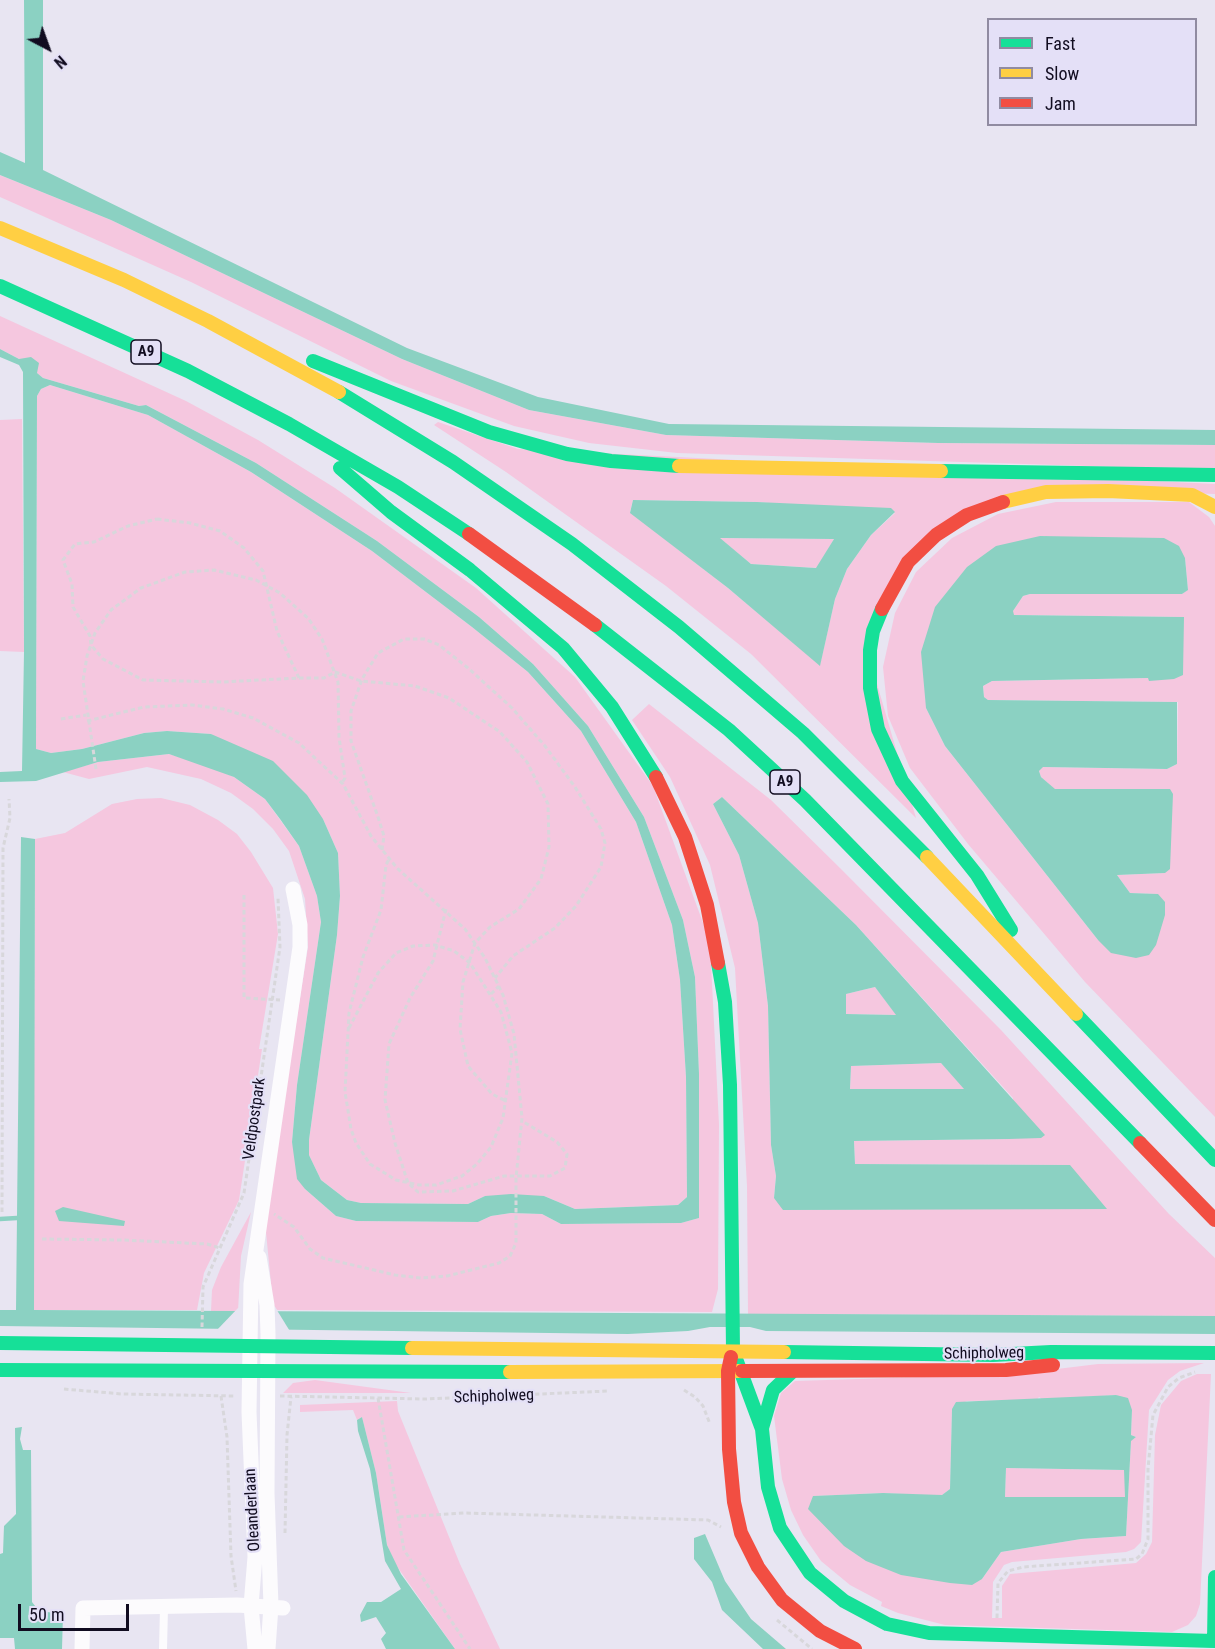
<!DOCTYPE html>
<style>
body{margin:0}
#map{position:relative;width:1215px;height:1649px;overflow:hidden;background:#e8e5f2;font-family:"Roboto Condensed",sans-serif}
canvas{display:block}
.legend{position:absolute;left:987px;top:18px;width:210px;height:108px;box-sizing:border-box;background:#e4e0f7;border:2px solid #908ba1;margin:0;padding:8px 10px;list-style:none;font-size:18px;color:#110c20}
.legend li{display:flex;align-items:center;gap:12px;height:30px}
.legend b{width:30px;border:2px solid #908ba1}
.north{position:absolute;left:18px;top:18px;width:60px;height:60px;-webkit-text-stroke:4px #e4e0f7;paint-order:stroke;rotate:139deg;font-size:16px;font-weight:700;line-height:24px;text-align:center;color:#110c20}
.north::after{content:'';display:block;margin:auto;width:21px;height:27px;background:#110c20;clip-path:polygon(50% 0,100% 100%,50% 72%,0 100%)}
.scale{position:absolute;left:18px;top:1604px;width:111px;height:27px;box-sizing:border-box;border:3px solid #110c20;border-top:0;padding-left:8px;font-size:18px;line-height:21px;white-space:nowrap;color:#110c20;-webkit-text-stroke:4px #e4e0f7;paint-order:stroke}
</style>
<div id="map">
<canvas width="1215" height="1649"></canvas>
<ul class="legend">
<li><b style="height:8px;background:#16e098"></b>Fast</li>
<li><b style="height:8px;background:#ffcf43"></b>Slow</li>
<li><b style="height:8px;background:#f24e42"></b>Jam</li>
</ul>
<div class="north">N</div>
<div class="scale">50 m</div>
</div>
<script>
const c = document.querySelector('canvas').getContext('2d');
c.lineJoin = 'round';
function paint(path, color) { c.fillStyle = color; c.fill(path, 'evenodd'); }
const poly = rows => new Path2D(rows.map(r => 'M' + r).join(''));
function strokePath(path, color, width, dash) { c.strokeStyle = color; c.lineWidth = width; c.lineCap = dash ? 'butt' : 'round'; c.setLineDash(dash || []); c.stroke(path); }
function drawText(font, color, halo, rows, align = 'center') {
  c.font = font + ' "Roboto Condensed",sans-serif'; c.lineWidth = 4.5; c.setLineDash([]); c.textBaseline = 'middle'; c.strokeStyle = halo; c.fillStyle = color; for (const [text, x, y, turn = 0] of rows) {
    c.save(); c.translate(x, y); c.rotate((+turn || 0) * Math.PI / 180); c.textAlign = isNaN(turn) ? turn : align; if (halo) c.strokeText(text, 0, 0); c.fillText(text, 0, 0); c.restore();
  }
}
const green = poly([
 [0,175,111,220,402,359,529,410,666,435,938,443,1215,445,1215,470,677,453,589,443,514,426,391,381,191,282,0,197],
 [0,316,186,401,258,440,335,488,476,588,575,677,653,786,710,942,719,1125,718,1289,712,1312,277,1310,273,1304,265,1222,308,947,305,899,289,851,273,829,253,809,231,793,201,779,147,767,89,779,63,772,98,762,169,754,206,765,234,777,265,799,299,846,317,896,321,922,297,1085,292,1142,305,1189,336,1216,356,1221,478,1222,491,1216,511,1213,542,1214,561,1224,681,1223,699,1218,699,1074,695,977,683,920,644,817,588,726,533,664,479,617,377,541,256,463,146,405,139,406,43,378,19,359,0,349],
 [50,385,148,415,251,472,372,551,472,627,528,672,581,731,636,822,672,925,680,980,686,1077,687,1197,678,1205,575,1209,544,1196,485,1196,468,1204,361,1203,347,1200,321,1180,309,1155,309,1140,337,935,340,896,338,853,323,819,211,734,167,731,144,733,82,749,51,753,36,749,37,396,41,389],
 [22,419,24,652,0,651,0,420],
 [438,422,518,449,1215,484,1215,494,1045,488,933,529,866,646,916,818,751,654,666,586,506,472,434,425],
 [633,500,757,502,895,513,871,535,847,569,835,599,820,665,728,588,630,512],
 [1056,502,1189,502,1209,517,1215,526,1215,1117,1085,982,968,844,910,768,888,716,883,667,895,613,916,572,952,538,998,514],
 [1040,536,1185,558,1188,589,1182,594,1030,594,1023,596,1013,611,1013,615,1183,617,1148,678,992,681,983,686,984,697,988,700,1178,702,1177,764,1167,769,1042,767,1039,771,1041,777,1054,789,1170,789,1165,873,1117,875,1130,893,1157,894,1098,940,945,746,926,708],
 [719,538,834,539,817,568,751,564],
 [649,704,771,800,840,868,1001,1030,1169,1214,1215,1258,1215,1316,748,1314,747,1186,735,968,710,865,670,777,632,720],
 [722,797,856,925,1013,1098,1009,1139,854,1141,855,1164,1070,1165,774,1198,776,1176,771,1145,768,1006,758,923,739,855,713,804],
 [161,798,190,805,218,820,237,834,251,852,273,888,278,934,259,1049,262,1049,239,1200,204,1273,197,1310,33,1310,35,839,65,833,112,804,137,799],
 [875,987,897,1015,846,1014,846,994],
 [941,1063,965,1089,850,1090,851,1066],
 [251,1212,241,1256,238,1311,211,1311,212,1290,221,1267],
 [1204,1363,1180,1371,1168,1380,1149,1410,1141,1542,1134,1549,1126,1552,1012,1562,1004,1565,993,1582,992,1618,1002,1618,1002,1586,1010,1574,1136,1563,1146,1554,1152,1542,1155,1435,1161,1405,1181,1381,1197,1374,1211,1374,1200,1604,1196,1616,1188,1625,1172,1632,945,1625,898,1613,881,1606,882,1602,850,1585,821,1561,803,1535,791,1510,782,1479,774,1416,781,1393,795,1381,1016,1374,1098,1364],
 [1116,1395,1132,1410,1131,1435,1136,1437,1131,1440,1126,1536,1081,1539,1001,1552,982,1579,814,1496,883,1493,941,1496,950,1489,952,1409,967,1401,1037,1400,1039,1397,1043,1400],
 [315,1380,411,1393,283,1393,293,1383],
 [397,1401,398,1411,460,1564,500,1649,455,1649,396,1565,387,1545,376,1473,362,1417,357,1420,353,1410,300,1412,300,1405],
 [1006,1468,1125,1470,1125,1498,1005,1497]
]);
const water = poly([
 [24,0,43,0,43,170,407,348,538,397,669,424,1215,430,1215,445,938,443,666,435,529,410,402,359,111,220,0,175,0,152,25,163],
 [0,349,19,359,31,357,39,363,37,373,43,378,139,406,146,405,256,463,377,541,479,617,533,664,588,726,644,817,683,920,695,977,699,1074,699,1218,681,1223,561,1224,542,1214,511,1213,491,1216,478,1222,356,1221,336,1216,305,1189,297,1179,292,1142,297,1085,321,922,317,896,299,846,280,819,265,799,234,777,169,754,98,762,36,781,0,782,0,772,22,771,24,652,23,372,19,365,0,357],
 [50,385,148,415,251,472,372,551,472,627,528,672,581,731,636,822,672,925,680,980,686,1077,687,1197,678,1205,575,1209,544,1196,511,1194,485,1196,468,1204,361,1203,347,1200,321,1180,309,1155,309,1140,337,935,340,896,338,853,323,819,307,795,273,761,211,734,167,731,144,733,82,749,51,753,36,749,37,396,41,389],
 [633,500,757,502,891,508,895,512,871,535,847,569,835,599,820,666,728,588,630,513],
 [720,538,833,539,834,539,816,568,751,564],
 [1040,536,1164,538,1179,546,1185,558,1188,590,1182,594,1030,594,1023,596,1013,611,1014,615,1184,617,1183,675,1174,679,1149,681,1148,678,992,681,983,686,984,697,988,700,1177,702,1177,764,1167,769,1043,767,1039,771,1041,777,1055,789,1170,789,1173,794,1170,869,1165,873,1117,875,1130,893,1158,894,1165,902,1165,915,1156,945,1149,955,1136,958,1111,953,1098,940,945,746,926,708,921,652,935,607,967,567,996,546],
 [722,797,856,925,1045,1135,1041,1138,1009,1139,854,1141,855,1164,1070,1165,1107,1209,783,1210,774,1198,776,1176,771,1145,768,1006,758,923,739,855,713,804],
 [875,987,896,1015,846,1014,846,994],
 [941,1063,964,1089,850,1089,851,1066],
 [21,837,35,839,34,1310,1215,1316,1215,1334,766,1331,750,1327,710,1327,688,1331,628,1334,0,1326,0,1310,16,1310],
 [63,1207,125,1221,124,1226,59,1221,55,1211],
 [1116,1395,1128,1398,1132,1410,1131,1435,1136,1437,1131,1441,1126,1536,1081,1539,1001,1552,982,1579,972,1585,950,1583,901,1575,866,1561,844,1546,808,1509,813,1496,883,1493,942,1495,950,1489,952,1409,956,1402],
 [1006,1468,1124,1470,1125,1497,1005,1497],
 [362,1417,376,1473,387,1545,401,1574,455,1649,386,1649,381,1639,386,1633,376,1617,361,1622,360,1615,367,1602,381,1602,401,1589,385,1561,370,1469,358,1431,357,1420],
 [22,1427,20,1439,23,1450,31,1450,32,1602,39,1611,63,1614,62,1649,15,1649,14,1638,0,1638,0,1554,3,1553,4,1526,16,1514,15,1428],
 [705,1534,725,1581,751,1619,786,1649,763,1649,722,1610,712,1582,694,1559,694,1538]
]);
const pier = poly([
 [275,1307,291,1333,216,1331,238,1308]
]);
const stream = poly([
 [0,1219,17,1218]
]);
const path = poly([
 [157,519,190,523,220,531,244,548,263,571,277,631,299,678,222,682,143,680,103,659,91,645,90,636,73,607,72,584,63,560,75,544,94,542,128,526,157,519],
 [299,678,324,678,335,672,361,681,415,686,449,698,500,732,527,762,548,804,549,847,541,879,519,909,490,927,475,943,463,982,460,1029,468,1066,492,1094,506,1101],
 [61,719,86,715],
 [87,721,144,707,192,705,223,709,253,718,299,743,343,784,371,836,397,868,465,929,485,958,503,995,514,1034,522,1118,516,1178,516,1243,510,1256,499,1263,447,1276,421,1278,395,1275,323,1258,310,1249,294,1227,274,1214],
 [96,769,83,681,87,656,95,633,111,610,141,588,185,572,214,570,256,580,280,593,308,618,322,639,338,682,339,737,345,778,342,783],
 [382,850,384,836,378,817,351,741,351,711,362,679,378,653,404,639,424,639,439,645,468,668,512,708,545,746,575,787,601,829,605,843,601,867,576,906,555,928,513,956,495,978],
 [244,895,244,998,280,1000],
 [446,909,433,961,410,998,389,1044,385,1100,395,1143,408,1183,418,1192,453,1191,504,1176,550,1176,565,1168,567,1154,557,1142,522,1121],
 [491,994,499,986],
 [349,1028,378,973,396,953,413,946,435,945,454,951,470,963,501,1012,512,1053,503,1118,491,1147,477,1164,462,1176,436,1185,419,1185,396,1180,370,1164,356,1143,351,1129,345,1092,349,1013,363,957,381,910,386,865,389,859],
 [2,1212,3,848,10,818,9,799],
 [42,1239,123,1240,207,1244,220,1248],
 [202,1327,203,1287,244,1193,280,947,278,898],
 [64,1389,122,1394,234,1396],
 [684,1390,695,1397,703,1406,710,1424],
 [221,1396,227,1437,231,1556,236,1591],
 [280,1396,425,1399,609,1391],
 [378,1398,404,1550,470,1649],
 [399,1517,465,1513,708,1520,721,1527],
 [285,1533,287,1435,291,1397],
 [997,1618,998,1583,1008,1571,1023,1567,1136,1559,1142,1554,1148,1539,1148,1469,1153,1415,1168,1387,1179,1378,1195,1372],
 [777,1620,812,1649]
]);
const lane = poly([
 [163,1649,164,1608]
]);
const street = poly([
 [259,1257,267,1305,268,1334,267,1493,271,1606,268,1649],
 [82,1649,83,1608,237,1605,283,1608],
 [255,1649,251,1606,255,1557,249,1412,251,1284,300,947,300,925,293,889]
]);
const fast = poly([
 [0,286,188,371,289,424,398,487,469,534],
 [313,361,489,432,567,454,611,461,679,466],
 [339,392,453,462,572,544,679,627,803,733,927,857],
 [340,468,391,512,470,570,563,648,612,707,656,777],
 [941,471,1215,475],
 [882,609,873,631,870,650,870,688,878,729,902,781,977,875,1011,930],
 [595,625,729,730,805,800,1140,1143],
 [718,963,725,1002,730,1085,733,1350],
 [1076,1014,1215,1160],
 [0,1343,412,1348],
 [784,1352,993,1355,1051,1352,1215,1353],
 [736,1359,762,1429,768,1487,780,1528,810,1573,844,1601,887,1624,929,1633,1214,1641],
 [0,1370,510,1372],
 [762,1428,773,1390,793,1371],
 [1214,1641,1215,1577]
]);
const slow = poly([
 [0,228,124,280,208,321,339,392],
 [679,466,941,471],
 [1003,502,1046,492,1108,491,1192,495,1215,507],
 [927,857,1076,1014],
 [412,1348,784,1352],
 [510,1372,742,1371]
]);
const jam = poly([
 [469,534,595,625],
 [882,609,908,562,936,535,967,515,1003,502],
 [656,777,685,837,707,905,718,963],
 [1140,1143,1215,1220],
 [731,1357,728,1371,729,1449,734,1502,741,1533,758,1567,782,1600,820,1631,855,1649],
 [742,1371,1006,1370,1053,1365]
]);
const shields = [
 [146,352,30],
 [785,782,30]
];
const shieldNames = [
 ["A9",146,352],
 ["A9",785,782]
];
const streetNames = [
 ["Veldpostpark",255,1119,-82],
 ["Schipholweg",984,1354,-1],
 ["Schipholweg",494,1397,-2],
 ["Oleanderlaan",253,1510,-93]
];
paint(green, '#f5c7df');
paint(water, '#8bd1c2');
paint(pier, '#e8e5f2');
strokePath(stream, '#8bd1c2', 4.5);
strokePath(path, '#d8d7db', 3, [4.5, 3]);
strokePath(lane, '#fcfbfd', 8);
strokePath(street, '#fcfbfd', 15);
strokePath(fast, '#16e098', 14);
strokePath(slow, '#ffcf43', 14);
strokePath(jam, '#f24e42', 14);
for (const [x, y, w] of shields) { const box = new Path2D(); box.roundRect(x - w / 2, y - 12, w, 24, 4.5); c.fillStyle = '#e4e0f7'; c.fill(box); strokePath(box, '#110c20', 1.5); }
drawText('bold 15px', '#110c20', null, shieldNames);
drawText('16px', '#110c20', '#e4e0f7', streetNames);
</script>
